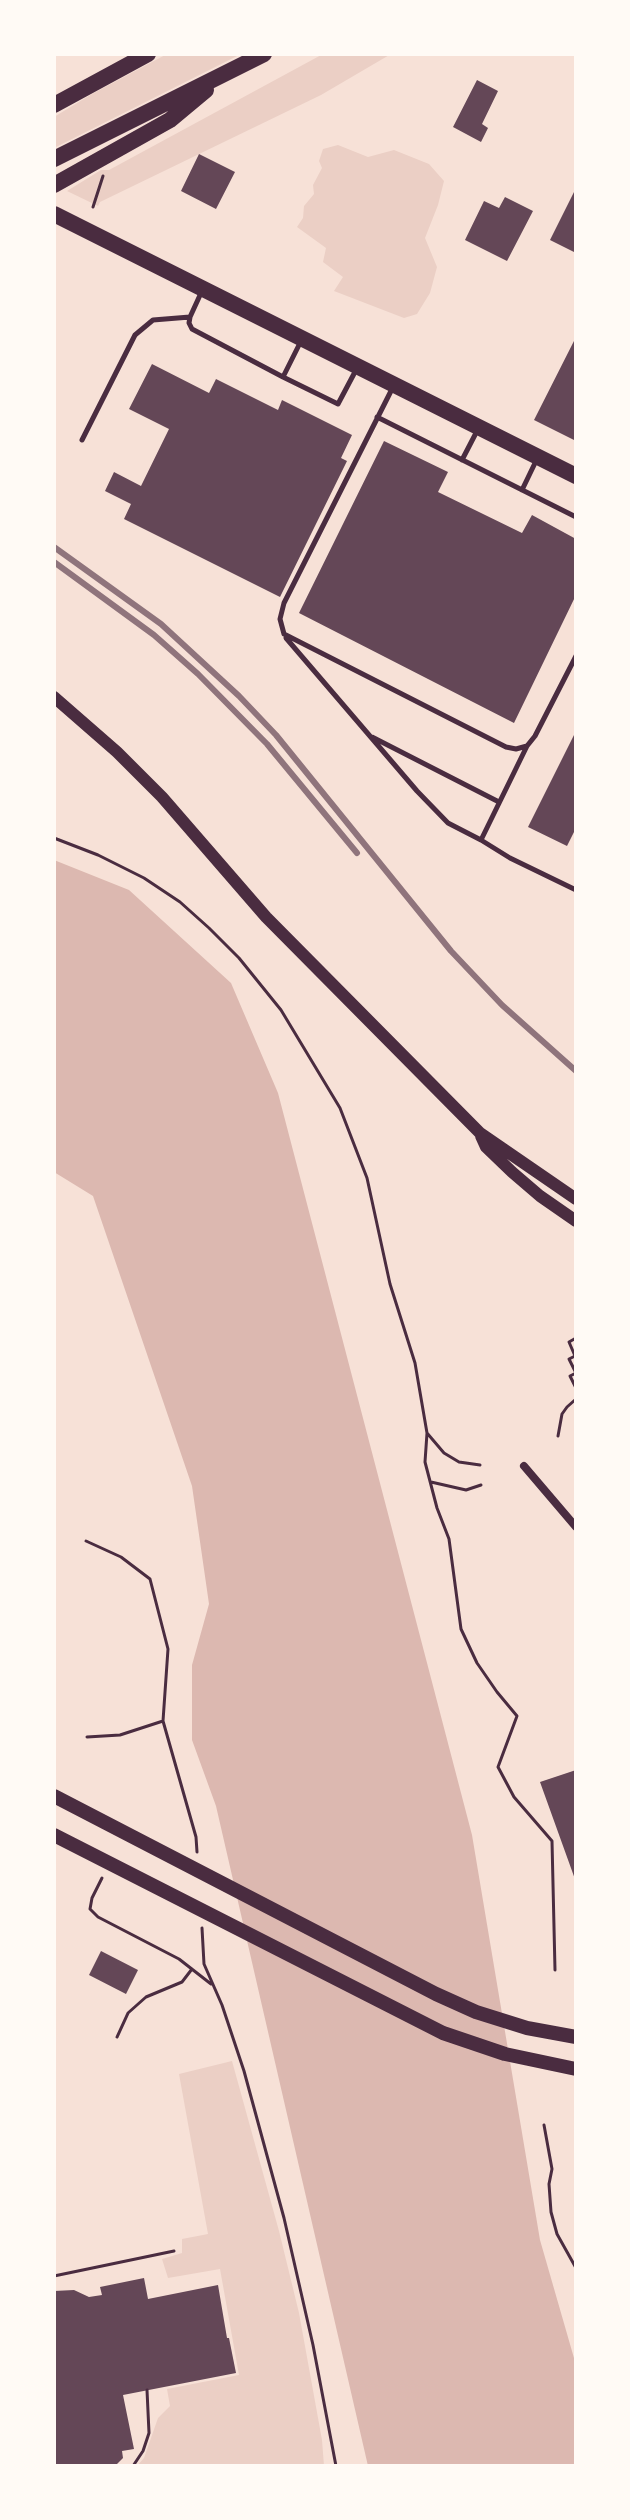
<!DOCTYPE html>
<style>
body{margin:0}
#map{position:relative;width:630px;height:2520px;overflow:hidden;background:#f7e1d7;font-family:"Varela Round",sans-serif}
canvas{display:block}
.frame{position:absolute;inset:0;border:56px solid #fffaf5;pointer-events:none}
</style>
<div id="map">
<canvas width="630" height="2520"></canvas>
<div class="frame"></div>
</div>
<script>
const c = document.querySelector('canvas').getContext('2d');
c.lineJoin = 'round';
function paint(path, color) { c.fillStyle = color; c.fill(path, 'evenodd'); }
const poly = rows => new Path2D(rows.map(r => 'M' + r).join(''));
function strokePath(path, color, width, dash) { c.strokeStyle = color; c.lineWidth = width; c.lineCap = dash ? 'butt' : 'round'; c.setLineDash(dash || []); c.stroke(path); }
const green = poly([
 [167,54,241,54,54,148,54,117,92,94],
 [323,54,391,54,321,95,100,202,98,206,67,191,101,170,109,170],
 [338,145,368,157,394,150,429,164,444,181,438,205,425,238,437,267,430,293,417,314,404,318,334,291,343,277,323,262,326,248,297,227,303,218,304,206,314,194,313,185,322,168,319,161,323,149],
 [232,2061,279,2231,299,2313,322,2440,324,2466,137,2466,144,2458,158,2418,170,2406,167,2389,239,2375,220,2269,168,2278,162,2259,182,2253,182,2239,208,2234,179,2074]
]);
const water = poly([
 [54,860,129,890,231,983,278,1093,472,1835,540,2240,576,2365,576,2466,368,2466,216,1806,192,1740,192,1665,209,1604,192,1486,93,1196,54,1172]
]);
const building = poly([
 [477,80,498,91,482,124,488,128,481,142,453,127],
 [199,154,235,172,216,209,181,191],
 [576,188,576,253,550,240],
 [505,197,533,211,507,261,465,240,484,201,499,208],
 [576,337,576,441,534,420],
 [152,364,209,393,216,379,278,410,282,400,352,435,341,458,347,461,280,597,124,519,131,504,105,491,114,472,141,486,169,429,129,409],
 [384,441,448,472,438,492,522,533,532,515,576,539,576,595,514,723,299,613],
 [576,731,576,828,567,846,528,827],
 [576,1770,576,1882,540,1782],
 [101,1951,138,1970,126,1994,89,1975],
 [144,2278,148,2299,218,2285,227,2338,229,2338,236,2373,123,2395,134,2449,122,2451,123,2458,115,2466,58,2466,57,2464,54,2464,54,2291,74,2290,89,2297,102,2295,100,2287]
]);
const path = poly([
 [93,207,103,176],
 [54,838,98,855,144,878,180,902,209,928,239,958,281,1010,340,1108,367,1178,390,1284,415,1363,427,1433,425,1462,437,1508,449,1539,461,1629,477,1663,497,1692,517,1716,498,1767,514,1797,552,1841,555,1970],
 [576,1338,569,1342,575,1356,569,1359,576,1373],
 [576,1373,570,1376,576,1388],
 [427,1433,444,1453,459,1462,480,1465],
 [558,1436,562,1414,567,1407,576,1399],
 [431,1482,466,1490,481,1485],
 [86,1541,121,1557,150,1579,168,1649,163,1721,196,1837,197,1852],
 [87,1737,120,1735,163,1721],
 [102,1878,92,1898,90,1909,98,1917,179,1959,211,1984],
 [202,1928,204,1964,222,2005,244,2071,284,2218,313,2345,336,2466],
 [117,2037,128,2013,146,1997,182,1982,192,1969],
 [544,2125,552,2169,549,2184,551,2212,557,2234,576,2268],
 [54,2276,174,2251],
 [133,2466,143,2451,149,2433,147,2390]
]);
const service = poly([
 [201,293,190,317,189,323,192,329,283,377,338,404,356,370],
 [283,377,300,343],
 [392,389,284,603,280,619,284,634,506,747,516,749,527,746,535,736,576,656],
 [377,417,576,517],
 [82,440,135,335,153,320,190,317],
 [462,460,477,431],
 [522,490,536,461],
 [286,638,417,791,448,823,481,840],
 [372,737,499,802],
 [527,746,481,840,510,858,576,890]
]);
const minor = poly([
 [524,1466,576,1527]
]);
const tertiary = poly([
 [54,697,117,752,162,797,266,917,480,1133,576,1199],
 [481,1136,486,1147,512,1172,540,1196,576,1221]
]);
const secondary = poly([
 [54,1796,436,1994,476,2012,527,2028,576,2037],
 [54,1835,443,2033,505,2054,576,2069]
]);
const primary = poly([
 [54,105,148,54],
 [54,159,264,54],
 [54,185,170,120,206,90],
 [54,214,576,476]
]);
const rail = poly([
 [54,547,161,624,239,696,276,735,451,951,502,1005,576,1071],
 [54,562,154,635,198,674,267,744,357,853]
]);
paint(green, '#ebcfc5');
paint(water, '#dcb8b0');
paint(building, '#644757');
strokePath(path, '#4a2c40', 3);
strokePath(service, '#4a2c40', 5);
strokePath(minor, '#4a2c40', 8);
strokePath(tertiary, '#4a2c40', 12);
strokePath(secondary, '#4a2c40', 14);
strokePath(primary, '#4a2c40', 16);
strokePath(rail, '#8f747c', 6);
</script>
